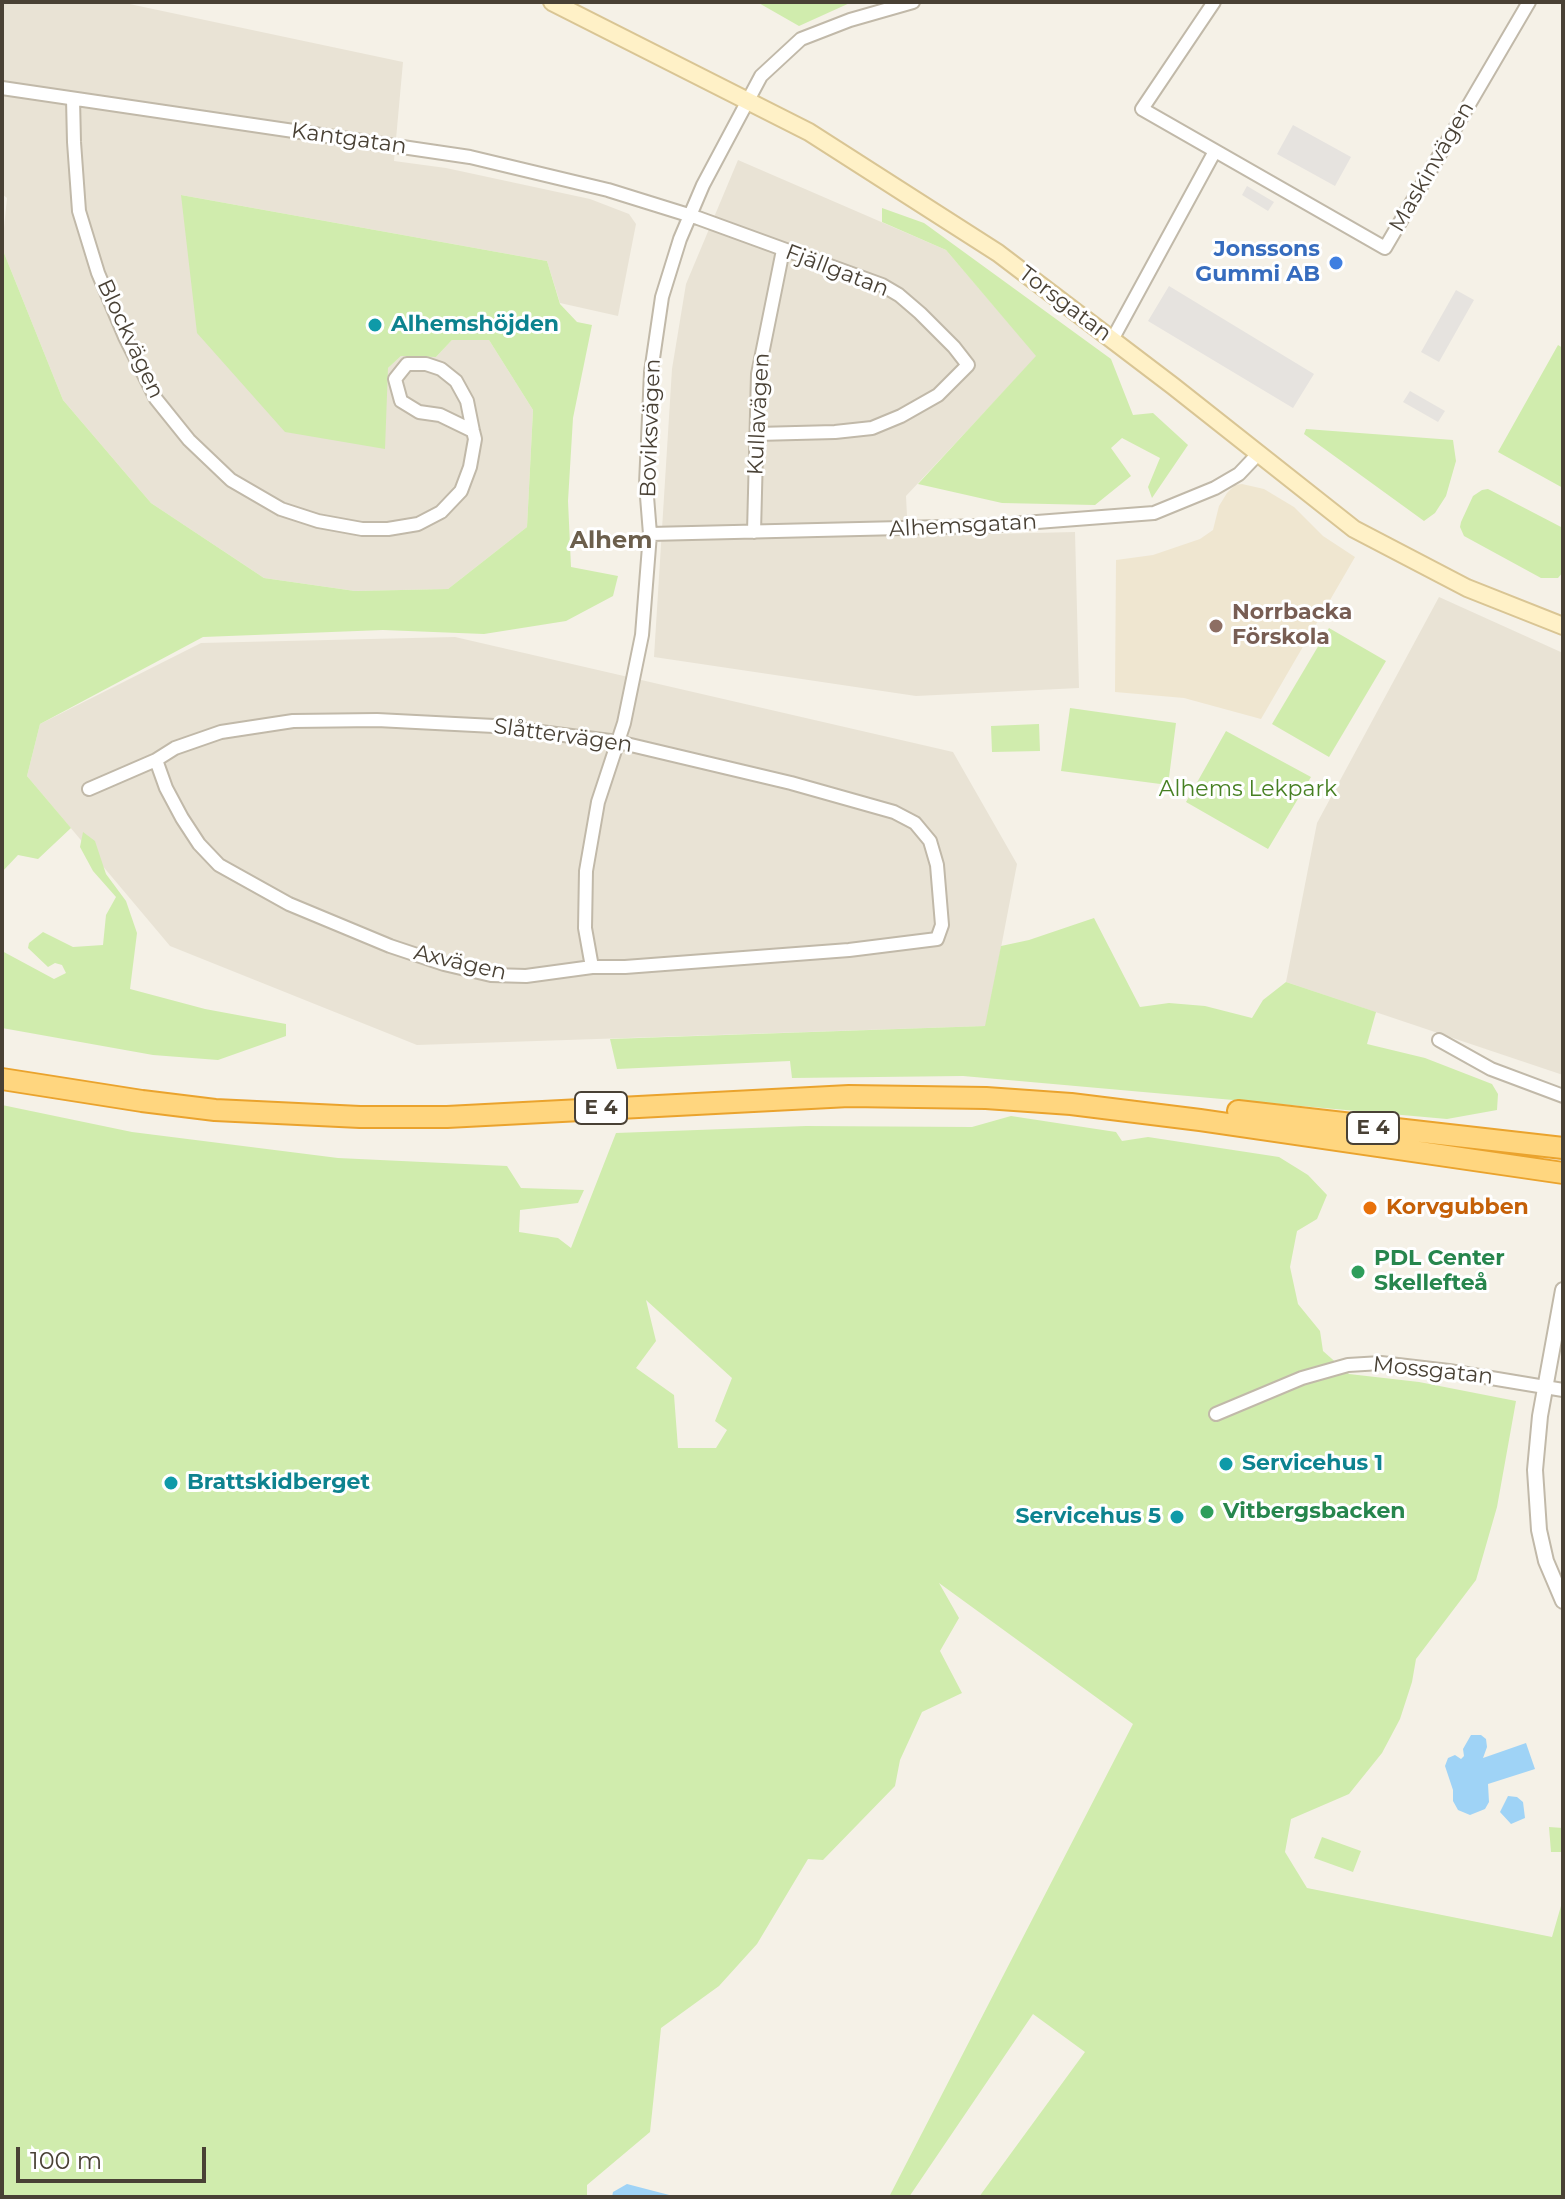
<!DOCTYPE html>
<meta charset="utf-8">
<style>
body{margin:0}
#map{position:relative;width:1565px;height:2199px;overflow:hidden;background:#f5f1e7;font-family:Montserrat,sans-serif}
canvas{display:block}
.frame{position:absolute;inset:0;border:4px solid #494135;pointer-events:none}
.scale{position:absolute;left:16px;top:2147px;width:190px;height:36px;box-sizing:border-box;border:4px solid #494135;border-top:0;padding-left:10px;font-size:24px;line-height:28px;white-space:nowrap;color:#494135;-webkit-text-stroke:6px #fff;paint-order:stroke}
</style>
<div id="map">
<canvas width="1565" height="2199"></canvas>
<div class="frame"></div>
<div class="scale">100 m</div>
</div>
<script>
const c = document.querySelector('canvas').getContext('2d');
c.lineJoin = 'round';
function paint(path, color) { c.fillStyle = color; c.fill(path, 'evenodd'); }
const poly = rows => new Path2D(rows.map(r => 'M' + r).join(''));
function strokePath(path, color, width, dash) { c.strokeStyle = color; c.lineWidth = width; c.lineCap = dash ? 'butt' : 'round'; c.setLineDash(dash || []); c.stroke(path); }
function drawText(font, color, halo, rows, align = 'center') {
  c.font = font + ' Montserrat,sans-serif'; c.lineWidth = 6; c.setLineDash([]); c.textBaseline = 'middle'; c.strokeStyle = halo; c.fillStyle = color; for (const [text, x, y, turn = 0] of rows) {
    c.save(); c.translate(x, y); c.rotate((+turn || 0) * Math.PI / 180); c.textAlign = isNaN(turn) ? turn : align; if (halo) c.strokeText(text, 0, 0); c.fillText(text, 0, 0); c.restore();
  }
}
const residential = poly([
 [2,2,120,2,403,62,394,161,446,168,590,199,629,214,636,224,618,316,560,303,547,261,181,195,388,368,401,356,436,357,452,340,489,340,533,410,527,527,448,589,355,591,264,578,151,503,63,400,2,248,7,198,2,194],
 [738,160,946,250,1037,356,906,496,908,536,1075,532,1079,688,916,696,654,657,672,369,686,284],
 [1439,597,1563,653,1563,1075,1286,982,1317,823],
 [455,637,953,752,1017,864,986,1026,417,1045,170,946,27,776,40,724,201,643]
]);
const education = poly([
 [1242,484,1264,489,1294,507,1323,536,1355,557,1261,719,1184,698,1115,692,1116,560,1153,555,1200,539,1213,530,1219,506,1227,493,1235,485]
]);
const green = poly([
 [757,2,852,2,799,26],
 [181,195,547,261,560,304,577,322,592,325,573,418,568,501,571,567,618,576,613,596,566,621,484,634,383,630,203,637,40,724,27,776,71,828,38,859,18,855,2,872,2,248,63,400,151,503,264,578,355,591,448,589,527,527,533,410,489,340,452,340,436,357,401,356,388,368,385,449,285,432,197,333],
 [882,208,924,223,1111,359,1133,415,1153,413,1188,445,1152,498,1148,487,1160,458,1122,438,1111,448,1131,476,1095,505,1002,503,918,484,1036,356,946,250,882,222],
 [1558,345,1563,348,1563,488,1498,452],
 [1306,429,1453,440,1456,461,1446,496,1435,513,1424,521,1304,434],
 [1488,489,1563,528,1563,572,1558,578,1541,578,1464,536,1460,527,1461,522,1473,496,1482,490],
 [1329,628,1386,661,1329,757,1272,724],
 [1070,708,1176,723,1168,785,1061,771],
 [1039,724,1040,751,992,752,991,726],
 [1226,731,1311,777,1268,849,1186,802],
 [83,832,95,841,106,874,126,901,137,933,130,989,205,1009,286,1024,286,1036,218,1060,153,1055,2,1028,2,951,54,979,66,973,62,965,55,963,48,967,28,948,29,943,43,932,73,947,103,945,106,915,116,897,93,871,80,847],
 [1094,918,1140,1007,1169,1003,1205,1006,1252,1018,1263,1000,1286,982,1376,1012,1367,1044,1425,1058,1492,1084,1498,1094,1497,1110,1447,1119,963,1076,792,1078,790,1061,617,1069,610,1039,985,1026,1001,946,1029,940],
 [2,1105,132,1132,338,1158,507,1166,521,1188,584,1190,578,1203,520,1210,519,1232,558,1238,571,1248,616,1133,806,1126,972,1127,1011,1116,1116,1132,1122,1141,1148,1137,1279,1157,1308,1175,1327,1195,1317,1219,1297,1231,1290,1267,1298,1304,1320,1331,1323,1351,1349,1374,1419,1382,1516,1401,1497,1507,1476,1580,1416,1659,1412,1682,1400,1719,1382,1753,1349,1794,1291,1819,1285,1852,1307,1888,1552,1937,1563,1899,1563,2197,979,2197,1085,2052,1033,2014,909,2197,889,2197,1133,1724,939,1583,959,1618,940,1651,962,1693,922,1712,900,1760,895,1786,823,1860,808,1859,757,1944,719,1986,661,2028,650,2132,587,2185,587,2197,2,2197],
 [646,1300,732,1378,715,1421,727,1430,716,1448,678,1448,674,1395,636,1368,656,1341],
 [1549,1827,1563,1828,1563,1852,1551,1852],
 [1322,1837,1361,1851,1353,1872,1314,1858]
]);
const parking = poly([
 [1293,125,1351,157,1335,186,1277,154],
 [1247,186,1274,202,1268,211,1242,195],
 [1169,286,1314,374,1293,408,1148,321],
 [1456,290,1474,300,1439,362,1421,352],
 [1410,391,1445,411,1438,422,1403,402]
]);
const water = poly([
 [1471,1735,1481,1735,1486,1739,1487,1747,1483,1758,1526,1743,1535,1769,1488,1784,1489,1802,1485,1809,1470,1815,1458,1810,1453,1801,1453,1790,1445,1766,1448,1758,1455,1755,1461,1759,1464,1756,1463,1749],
 [1508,1796,1517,1797,1523,1802,1525,1818,1511,1824,1500,1812],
 [627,2184,677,2197,612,2197,613,2192]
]);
const minor = poly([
 [1214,2,1142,109,1385,248,1529,2],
 [2,88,470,157,608,190,698,218,882,285,899,295,920,313,954,347,968,365,938,395,901,416,872,428,835,432,757,434],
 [73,99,74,142,79,211,98,273,125,337,156,399,189,440,231,480,281,509,318,521,362,529,388,529,418,524,441,512,461,491,470,467,475,439,473,431,467,401,456,381,441,369,426,364,407,364,395,379,401,401,419,412,440,415,473,431],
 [1112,340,1215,151],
 [754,532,758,374,783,250],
 [650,534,985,526,1154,513,1215,488,1239,474,1258,454],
 [89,789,156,760,175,748,221,732,293,721,377,720,494,726,618,742,791,783,894,812,915,823,930,841,937,865,942,925,937,939,849,950,625,967,592,967,526,976,491,975,444,964,390,946,289,904,219,865,199,844,182,818,166,788,156,760],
 [592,967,585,928,586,871,598,802,624,723,642,635,650,534,646,484,651,372,662,297,680,239,703,185,761,76,801,39,850,20,913,2],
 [1439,1040,1491,1069,1563,1096],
 [1216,1414,1302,1378,1348,1365,1381,1363,1449,1371,1563,1390]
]);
const tertiary = poly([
 [1563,1290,1540,1416,1535,1470,1539,1530,1546,1561,1563,1601]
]);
const secondary = poly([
 [552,2,809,132,998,253,1173,386,1354,529,1467,588,1563,626]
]);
const trunk = poly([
 [2,1079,142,1101,215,1110,360,1117,447,1117,849,1096,986,1098,1071,1104,1200,1120,1563,1173],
 [1238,1111,1563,1148]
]);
const markers = [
 [1336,263,8,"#3f7fe0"],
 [375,325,8,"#0f9aa8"],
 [1216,626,8,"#8d6e63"],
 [1370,1208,8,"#e8710a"],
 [1358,1272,8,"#2e9e5b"],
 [1226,1464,8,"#0f9aa8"],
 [171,1483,8,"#0f9aa8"],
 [1207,1512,8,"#2e9e5b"],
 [1177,1517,8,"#0f9aa8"]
];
const shields = [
 [601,1108,52],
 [1373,1128,52]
];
const shieldNames = [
 ["E 4",601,1108],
 ["E 4",1373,1128]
];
const streetNames = [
 ["Kantgatan",349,139,8],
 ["Maskinvägen",1432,167,-60],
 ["Fjällgatan",837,271,21],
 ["Torsgatan",1065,304,37],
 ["Blockvägen",130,339,65],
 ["Kullavägen",759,414,-87],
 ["Boviksvägen",651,428,-88],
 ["Alhemsgatan",963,526,-3],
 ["Slåttervägen",563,736,8],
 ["Axvägen",460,963,13],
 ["Mossgatan",1433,1371,6]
];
const shopNames = [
 ["Jonssons",1320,250],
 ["Gummi AB",1320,275]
];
const cultureNames = [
 ["Alhemshöjden",391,325],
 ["Servicehus 1",1242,1464],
 ["Brattskidberget",187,1483],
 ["Servicehus 5",1161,1517,"right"]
];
const educationNames = [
 ["Norrbacka",1232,613],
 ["Förskola",1232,638]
];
const parkNames = [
 ["Alhems Lekpark",1248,790]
];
const foodNames = [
 ["Korvgubben",1386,1208]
];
const leisureNames = [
 ["PDL Center",1374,1259],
 ["Skellefteå",1374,1284],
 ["Vitbergsbacken",1223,1512]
];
const neighbourhoodNames = [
 ["Alhem",611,541]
];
paint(residential, '#e9e3d5');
paint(education, '#efe6d0');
paint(green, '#d0ecad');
paint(parking, '#e6e3df');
paint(water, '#9fd3f6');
strokePath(minor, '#c1b9a9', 16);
strokePath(tertiary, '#c1b9a9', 18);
strokePath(secondary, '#d9c594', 20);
strokePath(trunk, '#eaa32d', 24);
strokePath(minor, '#fff', 12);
strokePath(tertiary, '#fff', 14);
strokePath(secondary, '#fff1c7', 16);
strokePath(trunk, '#ffd67f', 20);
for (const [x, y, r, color] of markers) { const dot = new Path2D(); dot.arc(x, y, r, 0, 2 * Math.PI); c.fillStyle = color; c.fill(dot); strokePath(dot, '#fff', 3); }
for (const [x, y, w] of shields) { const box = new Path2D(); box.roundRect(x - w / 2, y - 16, w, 32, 6); c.fillStyle = '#fff'; c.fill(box); strokePath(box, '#494135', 2); }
drawText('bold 20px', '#494135', null, shieldNames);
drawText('22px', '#494135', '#fff', streetNames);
drawText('bold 22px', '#366cbe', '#fff', shopNames, 'right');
drawText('bold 22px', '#0d838f', '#fff', cultureNames, 'left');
drawText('bold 22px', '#785e54', '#fff', educationNames, 'left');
drawText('22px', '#478023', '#fff', parkNames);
drawText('bold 22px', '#c56008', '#fff', foodNames, 'left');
drawText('bold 22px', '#27864d', '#fff', leisureNames, 'left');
drawText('bold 24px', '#6c5f4c', '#fff', neighbourhoodNames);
</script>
